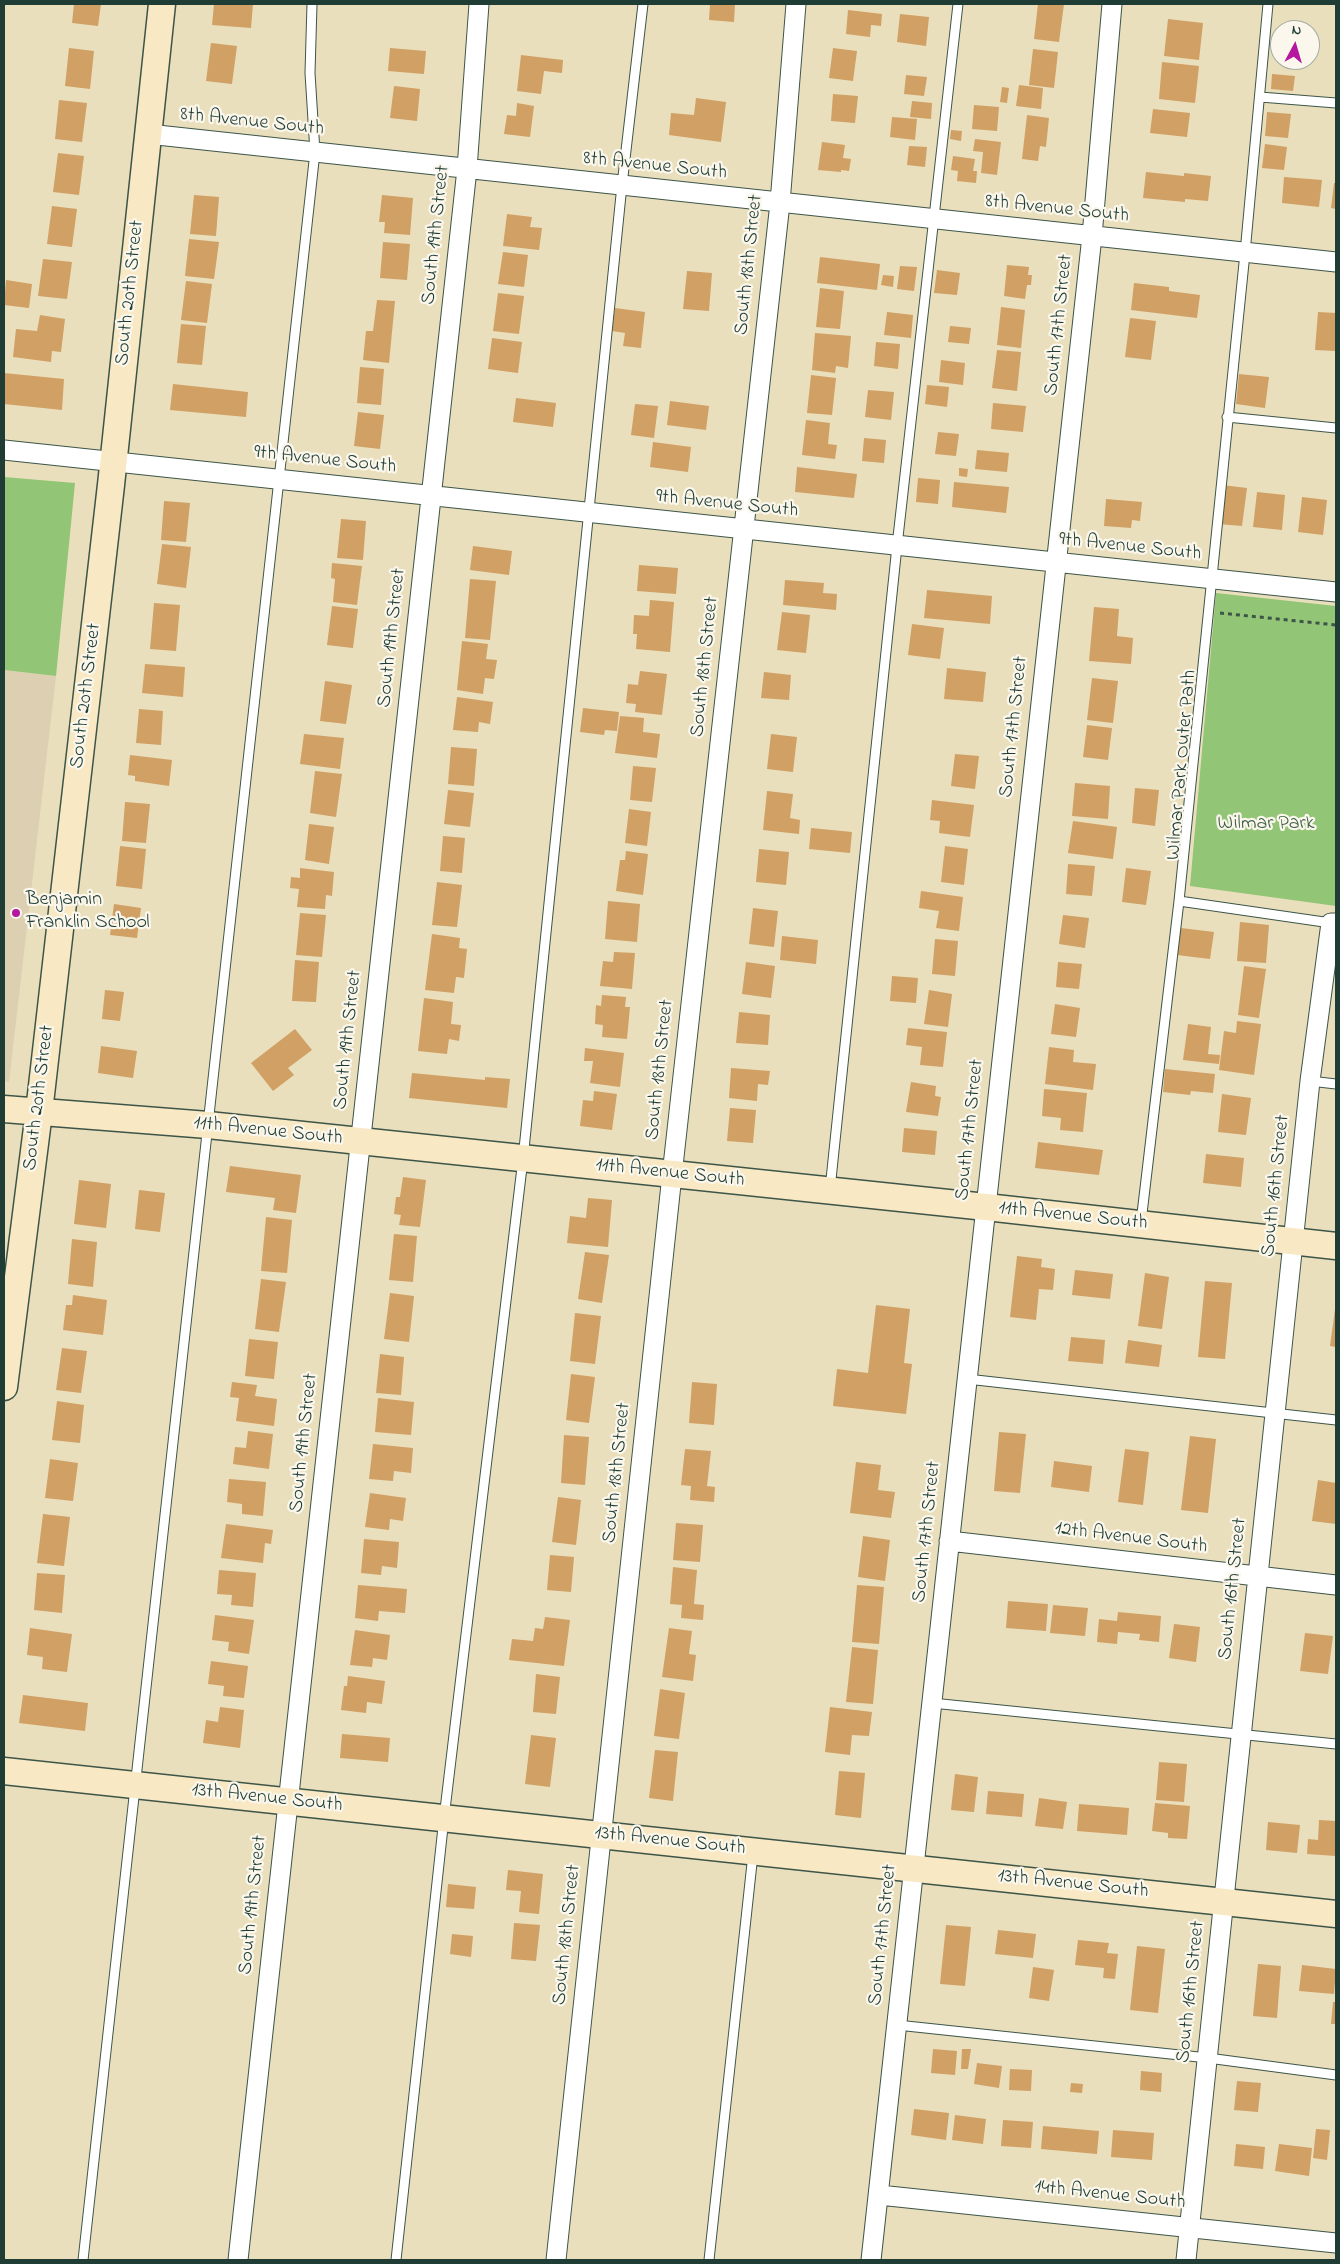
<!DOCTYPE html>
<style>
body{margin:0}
#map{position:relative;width:1340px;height:2264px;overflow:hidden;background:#eadfbc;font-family:"Indie Flower",sans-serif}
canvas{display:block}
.frame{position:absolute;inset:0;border:5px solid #1f3d34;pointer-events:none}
.north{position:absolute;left:1270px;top:20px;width:50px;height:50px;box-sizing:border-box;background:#fbf7ec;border:1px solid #a3ada2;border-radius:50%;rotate:6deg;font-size:14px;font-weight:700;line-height:20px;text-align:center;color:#1f3d34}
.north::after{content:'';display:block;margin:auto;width:18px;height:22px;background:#b5179e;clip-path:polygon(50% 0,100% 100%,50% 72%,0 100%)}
</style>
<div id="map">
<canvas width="1340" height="2264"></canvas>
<div class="frame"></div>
<div class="north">N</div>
</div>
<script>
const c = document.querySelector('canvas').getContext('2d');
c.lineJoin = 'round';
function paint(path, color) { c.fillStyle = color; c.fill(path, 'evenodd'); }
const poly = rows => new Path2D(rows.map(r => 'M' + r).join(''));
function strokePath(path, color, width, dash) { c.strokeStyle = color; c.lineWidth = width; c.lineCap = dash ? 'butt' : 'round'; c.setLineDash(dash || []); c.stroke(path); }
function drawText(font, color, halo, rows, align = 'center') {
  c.font = font + ' "Indie Flower",sans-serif'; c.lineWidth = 4.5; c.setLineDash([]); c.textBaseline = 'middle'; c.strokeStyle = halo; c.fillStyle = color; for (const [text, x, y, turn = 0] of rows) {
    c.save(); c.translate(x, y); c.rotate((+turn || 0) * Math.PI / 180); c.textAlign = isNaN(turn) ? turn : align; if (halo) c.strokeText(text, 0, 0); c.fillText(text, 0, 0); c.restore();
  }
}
const built = poly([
 [4,670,56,676,9,1082,4,1081]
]);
const green = poly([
 [4,477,75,483,56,676,4,670],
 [1216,593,1336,606,1336,906,1190,886]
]);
const building = poly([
 [74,4,101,4,98,26,72,23],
 [214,4,253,4,251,28,212,25],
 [710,4,735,4,734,22,709,20],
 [1038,4,1064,4,1059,42,1034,39],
 [848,10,882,14,881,26,871,25,870,37,846,34],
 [900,14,929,17,926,46,897,42],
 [1168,19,1203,23,1199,60,1164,56],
 [211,43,237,46,232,84,206,81],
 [69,48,94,51,90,89,65,86],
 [390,48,426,51,424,74,388,71],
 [833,48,857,51,853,81,829,78],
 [1033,49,1058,52,1054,88,1029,85],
 [521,55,563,60,562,73,544,71,541,94,517,91],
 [1162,62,1199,66,1195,103,1159,99],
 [1272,74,1295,76,1293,91,1271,89],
 [906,75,927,77,924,96,904,94],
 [1019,85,1043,88,1041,109,1016,106],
 [394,86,420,89,417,121,390,118],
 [1002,87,1009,88,1007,103,1000,102],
 [833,94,858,96,855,123,831,121],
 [696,98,726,102,721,142,669,135,671,113,694,115],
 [59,100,87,103,82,142,55,139],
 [912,101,932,103,931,119,910,117],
 [517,103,534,106,530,137,504,134,507,115,516,116],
 [974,105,999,107,997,131,972,129],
 [1153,109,1190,113,1187,137,1150,133],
 [1267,112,1291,114,1288,138,1265,136],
 [1027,115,1049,118,1046,147,1040,146,1038,161,1022,159],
 [892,117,917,119,915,140,890,137],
 [951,130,962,131,961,141,950,139],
 [975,139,1001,142,997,175,981,173,983,152,973,151],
 [822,142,845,145,843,158,851,159,849,171,841,170,841,172,818,170],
 [1265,144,1287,147,1284,170,1262,168],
 [909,146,927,147,925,167,907,165],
 [58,153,84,156,79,195,53,192],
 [953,156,975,159,973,171,977,171,976,183,957,181,958,171,951,170],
 [1146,172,1184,176,1184,173,1211,176,1208,201,1185,199,1185,202,1143,198],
 [1284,177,1322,180,1319,207,1282,203],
 [1334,183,1336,183,1336,209,1331,208],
 [194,195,219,197,216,236,190,234],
 [382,195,413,198,410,235,384,233,385,222,379,222],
 [52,206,77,209,72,247,47,244],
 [507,214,532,217,530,227,542,228,539,250,503,246],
 [189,239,219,242,214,279,185,276],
 [383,242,410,244,407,280,380,278],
 [503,252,528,255,524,287,498,284],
 [820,257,880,264,877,290,817,283],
 [43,259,72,262,67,299,38,296],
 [1007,265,1029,267,1028,275,1032,275,1031,285,1027,285,1025,299,1004,296],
 [900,266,917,267,914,291,897,289],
 [937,270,960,273,957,295,934,293],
 [687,271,712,273,709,311,683,309],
 [883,275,894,276,893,287,881,285],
 [6,280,32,284,29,308,4,305],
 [186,281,212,284,207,323,181,320],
 [1134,283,1169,287,1169,291,1200,295,1197,318,1131,310],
 [820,288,844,291,840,329,816,327],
 [498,293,524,296,519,334,493,331],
 [377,300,395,301,389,363,363,360,366,331,373,331],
 [1001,307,1025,310,1021,348,997,345],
 [615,308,645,312,641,348,623,346,625,333,612,331],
 [887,312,913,315,911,338,884,335],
 [1318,312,1336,313,1336,351,1315,350],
 [40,315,65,319,61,352,52,351,51,362,13,357,16,329,37,331],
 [1130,318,1156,321,1151,360,1125,357],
 [181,324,206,326,202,365,177,363],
 [950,326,971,328,969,344,948,342],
 [815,333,851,336,848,368,836,366,835,373,812,370],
 [492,338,522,342,518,373,488,369],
 [876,342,900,344,898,369,874,366],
 [997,350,1021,352,1017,391,992,388],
 [941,360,965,363,963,385,939,382],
 [360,367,384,369,381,405,357,403],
 [4,373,64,379,62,410,4,404],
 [1239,374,1269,377,1265,408,1236,404],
 [811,375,836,378,832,415,807,413],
 [173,384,248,392,246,417,170,410],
 [927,385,949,387,947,407,925,404],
 [868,390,894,392,891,420,865,417],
 [516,398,556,403,553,427,513,422],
 [670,401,709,406,706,430,667,425],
 [993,403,1026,406,1023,432,991,429],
 [635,404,658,406,654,438,631,435],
 [358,412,384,415,380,449,354,446],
 [806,420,830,423,828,444,837,445,835,459,802,455],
 [938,432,959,434,956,456,935,454],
 [864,438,886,440,884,463,862,461],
 [653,442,691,447,688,472,650,467],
 [977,450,1009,453,1007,472,975,469],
 [797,467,857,474,854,498,795,492],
 [959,468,968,469,967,477,959,476],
 [918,478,940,480,938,504,916,502],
 [954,482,1009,487,1006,513,952,507],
 [1222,485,1247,488,1242,526,1218,524],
 [1257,492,1285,495,1282,530,1253,527],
 [1302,497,1327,500,1323,535,1298,532],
 [1106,499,1142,502,1140,521,1132,520,1131,528,1104,526],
 [164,501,190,503,186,542,161,540],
 [341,519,366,521,363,560,337,558],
 [162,544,191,547,186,588,157,584],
 [473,546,512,551,509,575,470,570],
 [332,563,362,566,357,605,333,602,335,579,331,578],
 [639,565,678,568,676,594,637,591],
 [470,579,496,581,490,640,465,638],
 [785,580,824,583,823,593,837,594,836,610,783,605],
 [927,590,992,596,990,624,924,618],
 [650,600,674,602,670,652,636,649,637,634,633,634,634,615,649,616],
 [154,603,180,605,176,651,150,649],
 [332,606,358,609,353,648,327,645],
 [1094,607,1119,609,1117,636,1133,638,1131,664,1089,661],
 [782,612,810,615,806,653,777,650],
 [912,624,944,628,940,659,908,655],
 [462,641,488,644,486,659,497,660,494,679,485,678,483,694,457,690],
 [145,664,185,667,183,697,142,693],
 [947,668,986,672,983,702,944,699],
 [640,671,667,674,662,715,635,712,636,704,626,703,628,684,638,685],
 [764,672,791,675,789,700,761,698],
 [1092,678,1118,681,1113,723,1087,720],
 [325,681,352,685,346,724,320,721],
 [457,697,493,702,490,724,479,722,478,732,453,730],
 [583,708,619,712,617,731,605,730,604,735,580,732],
 [139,709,163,711,161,745,136,743],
 [620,716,644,718,643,732,660,734,657,758,615,753],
 [1087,725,1112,728,1108,760,1083,757],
 [304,734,344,738,340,769,300,764],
 [771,734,797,737,793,772,767,769],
 [451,747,477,749,474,786,448,784],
 [955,754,979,756,975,789,951,786],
 [130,755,172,760,169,786,135,781,135,776,128,775],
 [633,766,656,768,652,802,630,800],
 [315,771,342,774,336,817,310,813],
 [1075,783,1110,786,1108,819,1072,816],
 [1135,788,1159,790,1155,826,1132,823],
 [448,790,474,793,470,827,444,824],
 [767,791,793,794,790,818,800,820,799,834,763,830],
 [932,800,974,805,970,837,939,833,940,821,930,820],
 [125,802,150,804,146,843,122,841],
 [629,809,651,812,647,846,625,843],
 [1073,821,1117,827,1113,859,1068,853],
 [309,824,334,827,329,864,305,860],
 [811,828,852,832,850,853,809,849],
 [443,836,465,838,462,873,440,871],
 [120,846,146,849,142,889,116,886],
 [945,846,968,849,964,885,941,882],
 [759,849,789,852,786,885,756,882],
 [626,851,648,854,643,895,616,891,620,860,625,860],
 [1068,864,1095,866,1092,896,1066,894],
 [300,868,334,872,332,896,326,895,325,909,297,907,299,889,290,888,291,877,300,878],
 [1126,868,1151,871,1146,905,1122,902],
 [437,882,462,885,457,927,432,925],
 [921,891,963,897,959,931,936,928,939,911,919,908],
 [608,901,640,904,637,942,605,939],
 [114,904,141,908,137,938,110,935],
 [753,908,778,911,774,947,749,944],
 [300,913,326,915,322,957,296,955],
 [1063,915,1089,918,1085,948,1059,944],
 [1240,922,1269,925,1266,963,1237,961],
 [1181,928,1214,932,1210,959,1177,955],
 [432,934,460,938,459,948,467,949,464,978,456,977,454,993,425,990],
 [782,936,818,940,816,964,780,960],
 [935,939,958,941,955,976,932,974],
 [614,952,635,953,632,989,600,986,603,961,613,962],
 [295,960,319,962,316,1002,292,1001],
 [746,962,775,966,771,998,742,994],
 [1058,962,1082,964,1079,989,1056,987],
 [1244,966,1266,969,1259,1018,1238,1015],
 [892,976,918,978,916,1003,890,1001],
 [105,990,124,992,120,1021,102,1019],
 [929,990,952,994,948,1027,924,1024],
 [602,995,626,997,625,1007,630,1007,627,1039,602,1037,603,1025,595,1024,596,1005,601,1006],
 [424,998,453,1002,451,1024,461,1025,459,1041,449,1039,447,1054,418,1051],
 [1055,1004,1080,1008,1076,1037,1051,1034],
 [739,1012,770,1015,768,1045,736,1043],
 [1237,1021,1261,1024,1254,1075,1219,1070,1224,1031,1236,1033],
 [1188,1024,1211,1027,1208,1054,1220,1055,1219,1064,1183,1060],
 [908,1028,947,1032,943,1067,920,1065,922,1047,906,1045],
 [295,1029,312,1050,288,1068,294,1075,273,1091,251,1063],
 [101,1046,137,1051,133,1078,98,1073],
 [1049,1047,1074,1050,1073,1062,1096,1064,1093,1090,1045,1084],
 [585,1048,624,1053,620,1087,590,1083,593,1061,584,1061],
 [731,1068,770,1071,768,1085,758,1084,757,1101,729,1098],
 [1165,1069,1215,1074,1213,1093,1191,1091,1190,1095,1163,1092],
 [412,1073,485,1080,485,1077,510,1079,507,1108,409,1098],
 [911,1082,936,1086,935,1096,941,1097,938,1116,906,1112],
 [1044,1089,1087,1093,1083,1132,1060,1130,1061,1118,1042,1116],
 [594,1091,617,1094,612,1130,580,1126,583,1100,593,1101],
 [1222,1094,1251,1098,1246,1135,1218,1132],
 [730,1108,756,1110,753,1143,727,1141],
 [904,1128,937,1131,935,1155,902,1152],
 [1038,1142,1103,1150,1099,1175,1035,1168],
 [1206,1154,1244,1158,1241,1187,1203,1183],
 [230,1166,301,1175,296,1213,273,1210,275,1198,226,1192],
 [403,1177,426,1180,420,1227,399,1225,401,1215,394,1214,396,1197,400,1197],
 [79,1180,111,1184,106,1228,74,1224],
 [139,1190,165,1193,160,1232,135,1229],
 [588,1198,612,1200,608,1247,567,1243,570,1216,586,1218],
 [266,1217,292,1220,287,1273,261,1271],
 [394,1234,417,1236,413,1282,389,1280],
 [72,1239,97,1242,93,1287,68,1284],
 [585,1252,609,1255,602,1303,578,1299],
 [1017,1256,1042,1259,1041,1267,1055,1269,1053,1290,1039,1289,1036,1320,1010,1317],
 [1075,1270,1113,1274,1110,1299,1072,1295],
 [1145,1273,1169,1277,1162,1329,1138,1326],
 [261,1279,286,1282,279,1332,255,1329],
 [1205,1281,1232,1283,1225,1359,1198,1357],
 [390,1293,414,1296,409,1342,384,1339],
 [73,1295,107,1300,103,1335,63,1330,66,1305,72,1305],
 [876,1305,910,1309,904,1363,912,1364,906,1414,833,1406,837,1369,868,1373],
 [1335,1309,1336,1309,1336,1347,1330,1346],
 [575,1313,601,1316,595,1364,570,1361],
 [1071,1337,1105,1340,1103,1364,1068,1361],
 [249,1339,278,1342,274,1379,245,1376],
 [1128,1340,1162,1345,1159,1367,1125,1363],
 [62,1348,87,1351,81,1393,56,1390],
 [380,1354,404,1357,401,1395,376,1393],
 [571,1374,595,1377,589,1423,566,1420],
 [232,1382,257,1385,255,1396,277,1399,274,1426,236,1421,239,1398,230,1397],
 [692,1382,717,1384,714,1425,689,1423],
 [378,1398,414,1402,411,1435,375,1432],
 [57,1401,84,1405,80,1443,52,1440],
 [248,1431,273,1434,269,1469,233,1464,235,1447,246,1448],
 [999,1432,1026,1434,1020,1493,994,1491],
 [564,1435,589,1437,585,1485,561,1483],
 [1190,1436,1216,1439,1208,1513,1181,1510],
 [373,1444,413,1448,411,1473,394,1471,393,1481,369,1479],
 [685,1449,711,1451,707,1486,715,1487,714,1502,690,1500,691,1486,681,1485],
 [1125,1449,1149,1452,1143,1505,1118,1502],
 [50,1459,78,1463,73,1501,45,1498],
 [1054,1461,1092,1466,1089,1492,1051,1487],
 [856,1462,881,1465,878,1490,895,1492,891,1518,850,1513],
 [229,1479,266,1482,263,1516,242,1514,242,1504,227,1502],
 [1318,1480,1336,1483,1336,1524,1312,1521],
 [370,1493,406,1498,403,1521,390,1519,389,1530,365,1527],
 [558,1497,581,1500,576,1545,552,1542],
 [43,1514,70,1517,64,1566,37,1563],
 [676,1523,703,1525,700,1562,673,1560],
 [226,1524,273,1530,271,1544,265,1543,263,1563,221,1558],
 [863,1536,890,1540,885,1581,858,1577],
 [364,1539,399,1542,397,1568,382,1566,381,1575,361,1573],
 [550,1555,574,1557,571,1592,547,1590],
 [673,1567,697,1570,694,1604,704,1605,703,1620,681,1618,682,1605,670,1604],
 [219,1570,256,1573,253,1607,231,1605,232,1595,217,1594],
 [37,1573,65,1575,62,1613,34,1610],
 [358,1585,407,1589,405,1613,379,1611,378,1621,355,1618],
 [857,1585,884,1587,879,1644,852,1642],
 [1008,1601,1048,1604,1046,1631,1006,1628],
 [1053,1605,1088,1608,1085,1636,1050,1633],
 [1118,1612,1161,1616,1159,1642,1139,1640,1140,1634,1118,1632,1117,1644,1097,1642,1099,1619,1117,1621],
 [215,1615,254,1620,249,1654,228,1651,229,1642,212,1640],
 [545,1617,570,1620,564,1666,509,1660,512,1639,533,1641,535,1628,543,1629],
 [1174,1624,1200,1627,1196,1662,1169,1658],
 [30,1628,72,1634,67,1672,42,1669,43,1657,27,1655],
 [669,1628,692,1631,689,1654,696,1655,693,1681,662,1677],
 [355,1630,390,1635,387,1660,373,1658,372,1667,350,1665],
 [1305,1633,1333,1636,1328,1674,1300,1671],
 [852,1647,878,1650,873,1704,846,1702],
 [211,1661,248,1666,244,1698,223,1696,224,1686,208,1684],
 [536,1674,560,1677,556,1714,533,1712],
 [348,1676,385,1681,382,1704,367,1702,366,1713,341,1710,344,1686,347,1686],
 [660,1689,685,1693,679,1739,654,1736],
 [23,1695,88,1703,85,1731,19,1723],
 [220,1707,244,1710,240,1748,203,1743,206,1720,218,1722],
 [830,1707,872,1712,869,1736,852,1735,850,1755,825,1752],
 [342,1734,390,1738,388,1762,340,1758],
 [531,1735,556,1738,550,1787,525,1784],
 [655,1750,678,1752,673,1801,649,1798],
 [1159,1762,1187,1764,1184,1802,1156,1800],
 [839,1771,865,1773,861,1818,835,1815],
 [955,1774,978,1777,974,1812,951,1810],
 [988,1791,1024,1794,1022,1817,986,1814],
 [1039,1798,1067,1802,1063,1829,1035,1826],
 [1155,1803,1190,1806,1187,1839,1168,1838,1168,1833,1152,1831],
 [1079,1804,1129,1808,1127,1835,1077,1831],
 [1319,1820,1336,1821,1336,1856,1307,1854,1308,1839,1318,1840],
 [1268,1822,1300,1825,1297,1853,1266,1850],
 [508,1870,543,1874,539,1914,519,1912,521,1891,506,1890],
 [448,1884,476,1887,474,1909,446,1907],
 [514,1923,540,1925,536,1961,511,1959],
 [946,1925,971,1927,965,1986,940,1984],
 [998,1930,1036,1934,1033,1958,995,1954],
 [452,1934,473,1936,471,1957,450,1954],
 [1078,1940,1109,1943,1107,1953,1118,1954,1115,1979,1103,1978,1104,1968,1075,1965],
 [1137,1946,1165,1949,1158,2013,1130,2010],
 [1258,1964,1281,1966,1277,2018,1253,2016],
 [1302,1965,1336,1969,1334,1994,1299,1991],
 [1033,1967,1054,1970,1049,2001,1029,1998],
 [1333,2002,1336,2002,1336,2024,1331,2024],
 [933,2049,957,2051,955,2075,931,2073],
 [962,2049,971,2049,968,2069,961,2069],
 [977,2063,1002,2066,999,2088,974,2084],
 [1010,2069,1032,2070,1031,2091,1009,2090],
 [1141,2071,1162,2073,1161,2092,1140,2090],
 [1237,2081,1261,2083,1258,2112,1234,2110],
 [1071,2083,1083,2084,1082,2093,1070,2092],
 [914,2109,949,2113,946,2140,911,2135],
 [955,2115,986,2119,983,2144,952,2140],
 [1003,2120,1033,2122,1031,2148,1001,2146],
 [1043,2126,1099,2131,1097,2154,1041,2149],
 [1316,2129,1330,2130,1327,2160,1313,2158],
 [1113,2130,1154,2133,1152,2160,1111,2157],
 [1236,2144,1265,2147,1263,2169,1234,2166],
 [1279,2144,1312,2148,1309,2176,1275,2171]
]);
const path = poly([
 [1220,613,1336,625]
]);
const lane = poly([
 [1260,97,1336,103],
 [1227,417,1336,428],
 [1179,901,1331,923],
 [1310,1081,1336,1084],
 [830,1189,897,546,958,4],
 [1141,1222,1179,901,1245,253,1268,4],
 [967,1379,1336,1420],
 [932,1703,1336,1744],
 [897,2025,1208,2058,1336,2075],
 [83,2260,315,152,310,73,312,4],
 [396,2260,444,1818,523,1159,622,185,643,4],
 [709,2260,753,1854]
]);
const street = poly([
 [148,134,1336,262],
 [4,450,1336,592],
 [949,1541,1336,1585],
 [879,2195,1336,2243],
 [238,2260,467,169,479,4],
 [556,2260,672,1175,780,203,796,4],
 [871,2260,1092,236,1112,4],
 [1186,2260,1310,1081,1331,923,1336,923]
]);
const secondary = poly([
 [4,1109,208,1125,986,1207,1336,1246],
 [4,1387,39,1112,111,485,162,4],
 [4,1771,1336,1914]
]);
const markers = [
 [16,913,5,"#b5179e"]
];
const streetNames = [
 ["8th Avenue South",252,123,6],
 ["8th Avenue South",655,167,6],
 ["8th Avenue South",1057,210,6],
 ["South 19th Street",437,235,-84],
 ["South 18th Street",750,265,-84],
 ["South 20th Street",131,293,-84],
 ["South 17th Street",1060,325,-84],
 ["9th Avenue South",325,461,6],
 ["9th Avenue South",727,505,6],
 ["9th Avenue South",1130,548,6],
 ["South 19th Street",393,638,-84],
 ["South 18th Street",706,667,-84],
 ["South 20th Street",87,696,-83],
 ["South 17th Street",1015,727,-84],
 ["Wilmar Park Outer Path",1183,765,-85],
 ["South 19th Street",349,1040,-84],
 ["South 18th Street",661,1070,-84],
 ["South 20th Street",40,1098,-83],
 ["South 17th Street",971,1130,-84],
 ["11th Avenue South",268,1132,6],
 ["11th Avenue South",670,1174,6],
 ["South 16th Street",1277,1186,-84],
 ["11th Avenue South",1073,1217,6],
 ["South 19th Street",305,1443,-84],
 ["South 18th Street",618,1473,-84],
 ["South 17th Street",928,1532,-84],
 ["12th Avenue South",1131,1539,7],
 ["South 16th Street",1234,1589,-84],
 ["13th Avenue South",267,1799,6],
 ["13th Avenue South",670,1842,6],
 ["13th Avenue South",1073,1885,6],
 ["South 19th Street",254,1905,-84],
 ["South 18th Street",568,1935,-84],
 ["South 17th Street",884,1935,-84],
 ["South 16th Street",1192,1992,-84],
 ["14th Avenue South",1110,2196,6]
];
const parkNames = [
 ["Wilmar Park",1266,825]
];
const poiNames = [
 ["Benjamin",26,901],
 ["Franklin School",26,924]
];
paint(built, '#ddd0b2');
paint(green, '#92c575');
paint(building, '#d0a064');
strokePath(lane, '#3d5548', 11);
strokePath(street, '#3d5548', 21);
strokePath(secondary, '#3d5548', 29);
strokePath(path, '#3d5548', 3, [4, 4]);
strokePath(lane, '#fff', 9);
strokePath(street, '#fff', 19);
strokePath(secondary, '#f8e8c3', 26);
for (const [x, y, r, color] of markers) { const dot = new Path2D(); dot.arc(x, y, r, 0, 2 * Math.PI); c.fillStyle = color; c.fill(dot); strokePath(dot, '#fbf7ec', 2); }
drawText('20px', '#1f3d34', '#fbf7ec', streetNames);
drawText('20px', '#3c5f44', '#fbf7ec', parkNames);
drawText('20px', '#1f3d34', '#fbf7ec', poiNames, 'left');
</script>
